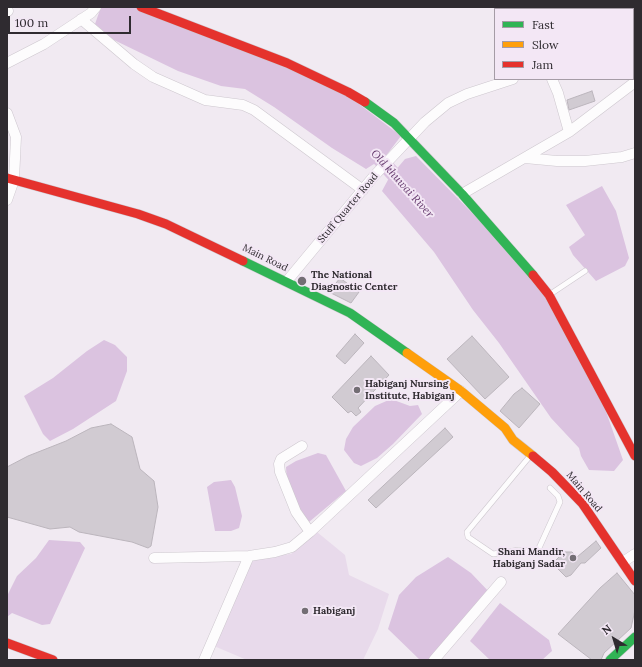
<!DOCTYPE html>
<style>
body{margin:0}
#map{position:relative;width:642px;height:667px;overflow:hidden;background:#f1eaf2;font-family:Lora,serif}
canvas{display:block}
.frame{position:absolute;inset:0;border:8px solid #2f2b30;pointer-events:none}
.legend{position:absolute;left:494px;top:8px;width:140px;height:72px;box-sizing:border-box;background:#f3e7f5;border:1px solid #a59ca6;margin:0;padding:5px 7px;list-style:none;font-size:12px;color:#2f2b30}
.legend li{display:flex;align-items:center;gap:8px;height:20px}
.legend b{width:20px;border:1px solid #a59ca6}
.north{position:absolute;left:594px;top:619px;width:40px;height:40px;-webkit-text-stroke:3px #f3e7f5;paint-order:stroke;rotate:322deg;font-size:11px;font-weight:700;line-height:16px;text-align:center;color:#2f2b30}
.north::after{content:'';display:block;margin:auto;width:14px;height:18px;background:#2f2b30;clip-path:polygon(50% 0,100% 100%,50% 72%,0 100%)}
.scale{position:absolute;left:8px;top:16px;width:123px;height:18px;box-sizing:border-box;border:2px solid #2f2b30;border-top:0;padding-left:5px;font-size:12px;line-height:14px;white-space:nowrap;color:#2f2b30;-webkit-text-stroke:3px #f3e7f5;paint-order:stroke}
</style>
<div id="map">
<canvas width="642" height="667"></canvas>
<div class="frame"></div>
<ul class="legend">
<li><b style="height:5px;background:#30b455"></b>Fast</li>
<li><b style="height:5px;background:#ff9f0a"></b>Slow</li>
<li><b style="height:5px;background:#e5322d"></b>Jam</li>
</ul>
<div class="north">N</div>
<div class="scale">100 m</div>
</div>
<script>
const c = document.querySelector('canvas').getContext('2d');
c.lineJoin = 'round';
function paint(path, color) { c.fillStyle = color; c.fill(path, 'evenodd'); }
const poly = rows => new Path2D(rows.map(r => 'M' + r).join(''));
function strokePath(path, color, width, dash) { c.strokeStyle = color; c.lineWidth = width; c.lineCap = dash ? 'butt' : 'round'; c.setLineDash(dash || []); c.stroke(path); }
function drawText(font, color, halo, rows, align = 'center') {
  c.font = font + ' Lora,serif'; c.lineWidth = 4; c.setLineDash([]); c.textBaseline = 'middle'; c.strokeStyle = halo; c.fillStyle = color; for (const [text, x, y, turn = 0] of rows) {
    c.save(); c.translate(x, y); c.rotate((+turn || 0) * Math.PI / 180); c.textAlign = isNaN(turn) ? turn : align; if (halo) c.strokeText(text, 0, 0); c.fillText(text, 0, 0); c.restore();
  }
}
const green = poly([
 [317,532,345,555,349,575,389,594,378,629,363,660,247,660,214,646,248,558,291,554]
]);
const water = poly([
 [101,7,138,7,338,88,401,136,385,157,366,169,332,148,274,107,245,89,221,86,178,71,114,40,95,24],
 [416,156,484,225,541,287,602,400,623,460,614,471,589,470,581,456,579,448,551,418,499,343,473,310,434,252,382,191,389,178,405,159],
 [602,186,616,211,629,258,625,266,596,281,573,255,569,247,585,235,566,205],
 [104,340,115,345,127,357,127,371,116,401,73,429,50,441,43,434,24,396,53,378,87,351],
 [391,399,410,406,418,405,422,414,393,444,377,458,361,466,354,463,344,450,346,439,353,427,375,406],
 [318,453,326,455,346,491,309,522,294,500,287,483,286,467,296,461],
 [231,480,235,487,242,516,239,528,231,531,215,531,207,487,214,482],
 [49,540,80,542,85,548,50,624,42,625,12,613,7,617,7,596,17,576,36,558],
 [448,557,471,573,492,595,437,660,420,660,388,629,399,595,416,577],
 [500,603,549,640,552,651,542,660,490,660,470,641]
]);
const river = poly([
 [367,145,406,188]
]);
const building = poly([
 [592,91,595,101,569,110,567,100,592,91],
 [340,278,359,292,351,303,329,292,340,278],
 [355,334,364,343,345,364,336,356,355,334],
 [472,336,509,377,485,399,447,359,472,336],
 [371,356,389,375,358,408,361,412,356,416,351,411,348,413,332,397,371,356],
 [522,388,540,404,519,428,500,411,514,394,522,388],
 [111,424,132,437,140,469,154,481,158,507,151,546,148,548,132,542,79,532,70,527,50,529,7,517,7,467,28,456,66,441,91,428,111,424],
 [445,428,453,437,376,508,368,500,445,428],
 [596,541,601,548,585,563,581,563,571,575,566,577,555,566,553,563,564,552,572,552,577,557,596,541],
 [617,573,635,595,635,610,631,628,604,653,601,660,592,660,558,634,600,588,617,573]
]);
const lane = poly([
 [549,295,585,271],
 [530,456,467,532,468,537,493,554,519,550,533,551,539,548,560,502,558,496,550,488]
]);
const street = poly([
 [7,9,8,11],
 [633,10,635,9],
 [81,19,134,64,153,77,205,100,243,105,254,110,363,190],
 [7,63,44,44,91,13,96,7],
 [552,79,558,93,569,132],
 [7,113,16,137,14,180,7,200],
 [525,158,557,161,585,161,622,157,635,153],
 [462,194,569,132,635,82],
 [287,281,374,176,425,122,448,103,467,94,513,79],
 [302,446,281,459,279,464,280,472,296,512,310,532],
 [154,558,249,556,275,552,292,547,310,532,461,391],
 [623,562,635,554],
 [204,660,249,556],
 [434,660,501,582]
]);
const fast = poly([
 [365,102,394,123,462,194,533,275],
 [243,261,350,313,407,353],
 [610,660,635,637]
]);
const slow = poly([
 [407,353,461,391,505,428,513,440,533,456]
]);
const jam = poly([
 [141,7,287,63,348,92,365,102],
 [7,178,138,214,166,224,243,261],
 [533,275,549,295,635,456],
 [533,456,552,472,582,503,635,581],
 [7,643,53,660]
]);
const markers = [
 [302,281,5,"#736e74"],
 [357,390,4,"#736e74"],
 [573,558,4,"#736e74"],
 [305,611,4,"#736e74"]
];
const streetNames = [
 ["Stuff Quarter Road",348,208,-50],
 ["Main Road",265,258,26],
 ["Main Road",584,492,50]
];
const poiNames = [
 ["The National",311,275],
 ["Diagnostic Center",311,287],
 ["Habiganj Nursing",365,384],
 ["Institute, Habiganj",365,396],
 ["Shani Mandir,",565,552,"right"],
 ["Habiganj Sadar",565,564,"right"],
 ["Habiganj",313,611]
];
const waterNames = [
 ["Old khuwai River",402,184,48]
];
paint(green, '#e8daeb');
paint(water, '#dbc3e0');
strokePath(river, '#dbc3e0', 15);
paint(building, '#d1cbd2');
strokePath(building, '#bbb5bc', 1);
strokePath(lane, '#cdc7ce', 6);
strokePath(street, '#cdc7ce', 11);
strokePath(fast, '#cdc7ce', 10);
strokePath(slow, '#cdc7ce', 10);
strokePath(jam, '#cdc7ce', 10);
strokePath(lane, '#fdfcfd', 5);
strokePath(street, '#fdfcfd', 10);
strokePath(fast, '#30b455', 9);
strokePath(slow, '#ff9f0a', 9);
strokePath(jam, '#e5322d', 9);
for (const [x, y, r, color] of markers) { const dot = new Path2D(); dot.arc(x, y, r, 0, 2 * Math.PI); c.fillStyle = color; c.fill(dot); strokePath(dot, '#f3e7f5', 1.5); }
drawText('10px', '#2f2b30', '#f3e7f5', streetNames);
drawText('bold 10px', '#2f2b30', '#f3e7f5', poiNames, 'left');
drawText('italic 11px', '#683d70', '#f3e7f5', waterNames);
</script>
